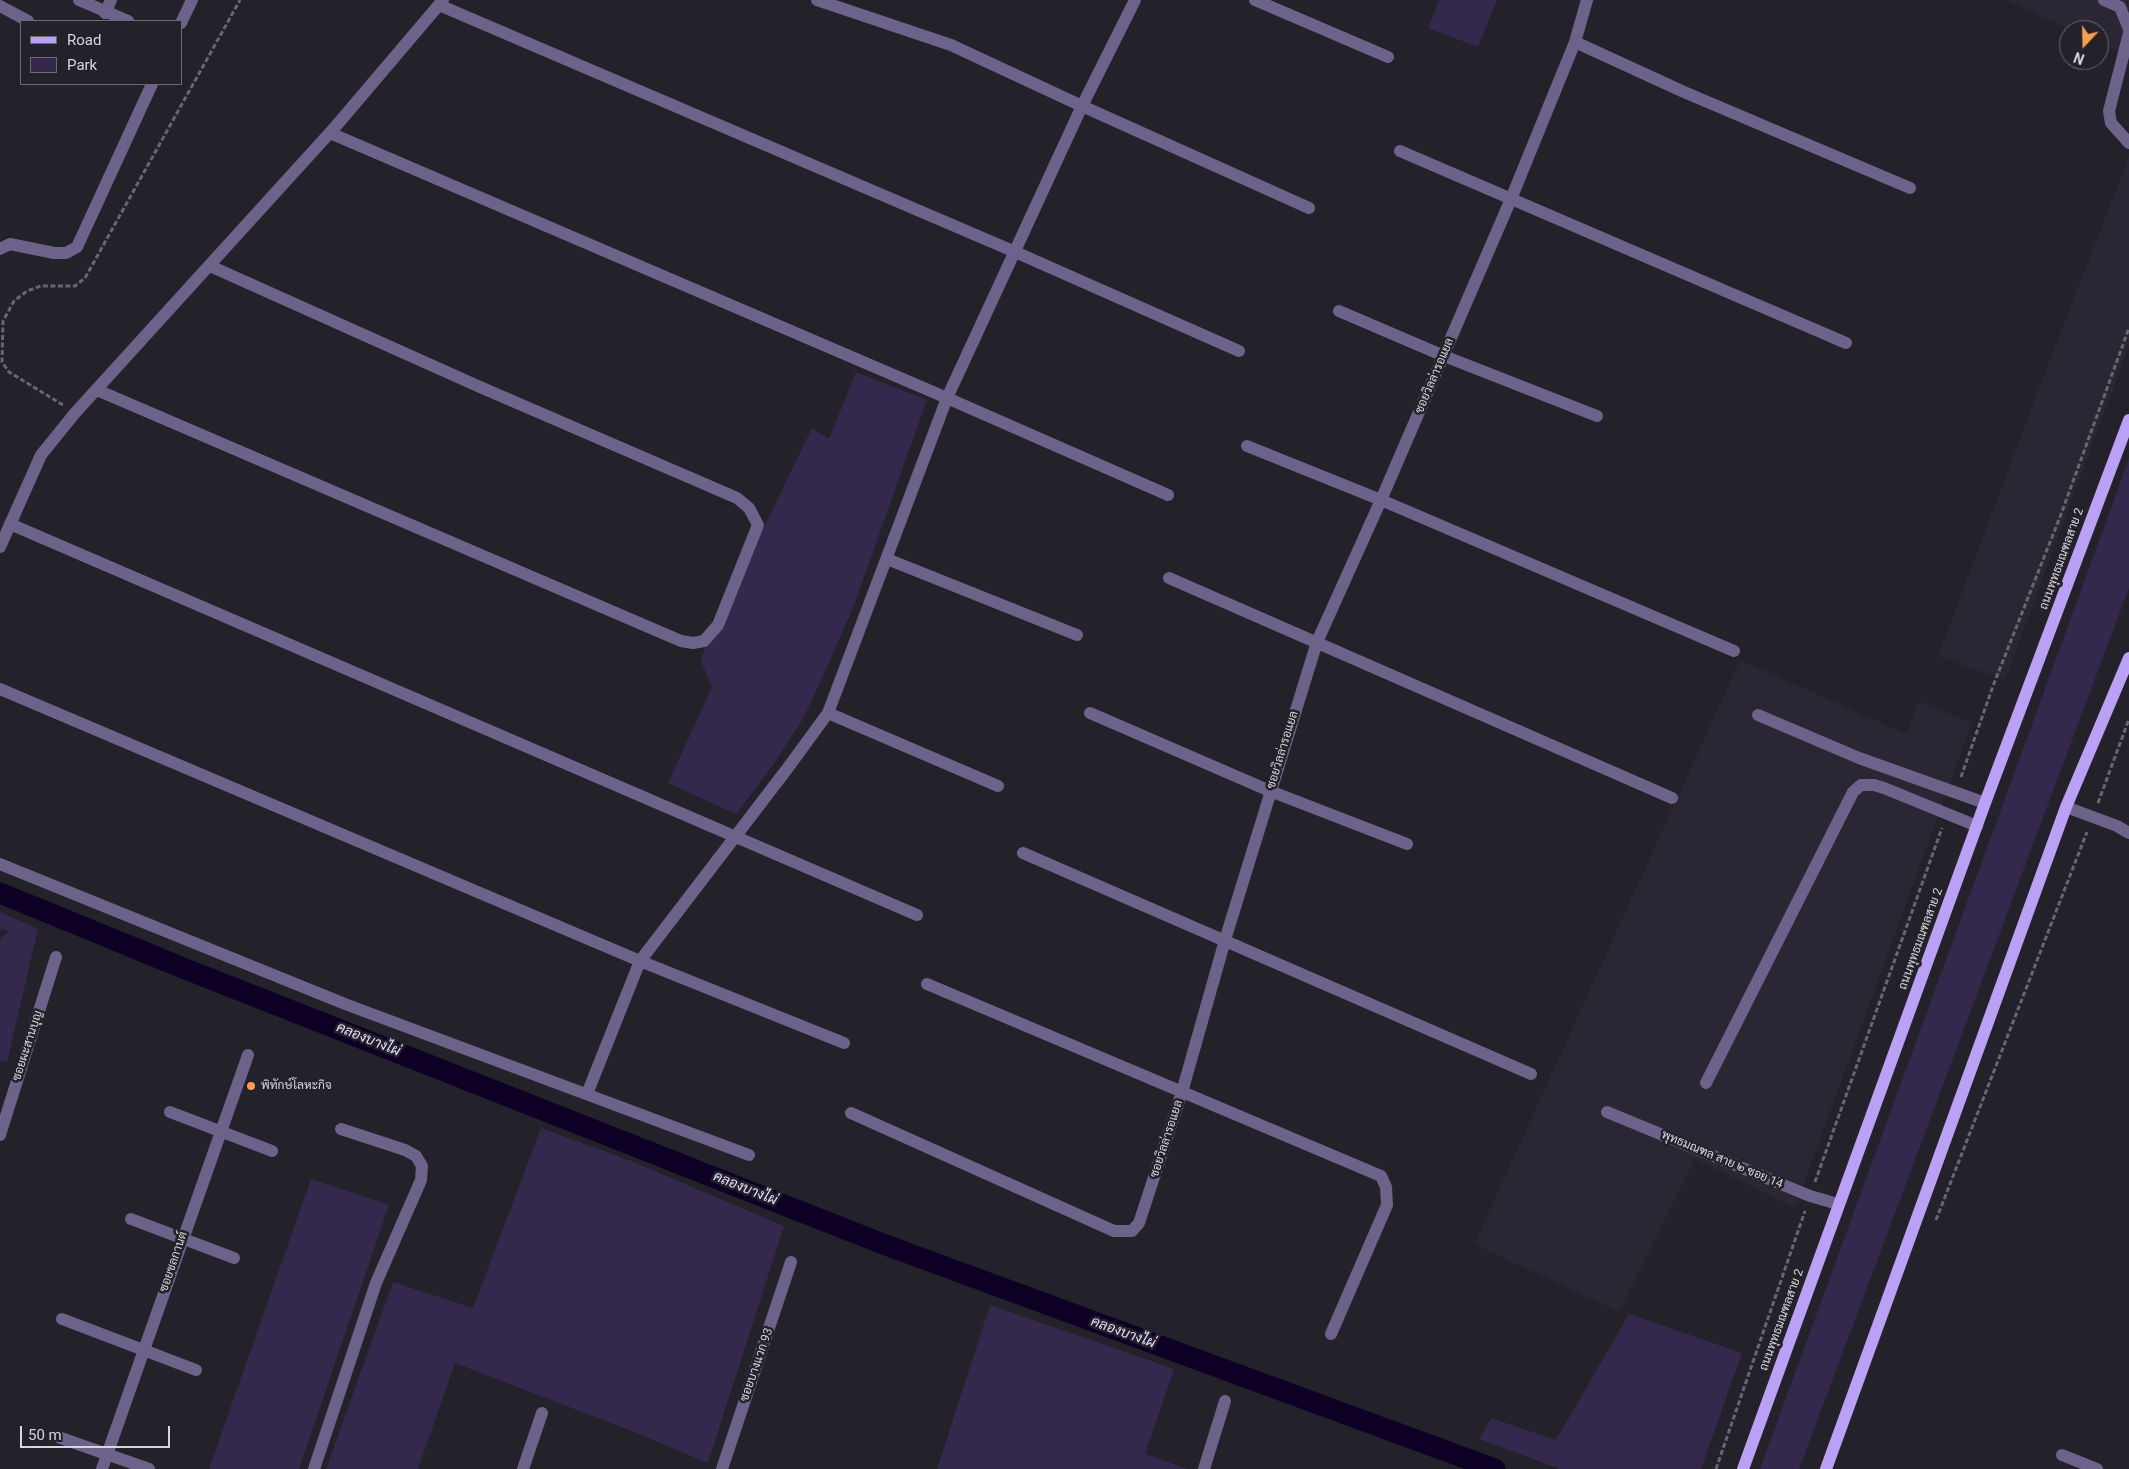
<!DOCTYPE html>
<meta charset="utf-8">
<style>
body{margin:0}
#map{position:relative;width:2129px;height:1469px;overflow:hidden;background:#232129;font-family:Roboto,sans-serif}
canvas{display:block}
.legend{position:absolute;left:20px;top:20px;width:162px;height:65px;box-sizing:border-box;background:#232129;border:1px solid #6b6971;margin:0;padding:6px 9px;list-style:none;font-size:15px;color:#d8d6dc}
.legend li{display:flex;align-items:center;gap:10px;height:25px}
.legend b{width:25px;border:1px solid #6b6971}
.north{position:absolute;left:2059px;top:20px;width:50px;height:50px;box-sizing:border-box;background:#232129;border:1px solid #6b6971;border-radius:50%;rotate:201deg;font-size:14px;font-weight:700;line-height:20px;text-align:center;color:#d8d6dc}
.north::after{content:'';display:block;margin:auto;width:18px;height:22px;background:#fb9e50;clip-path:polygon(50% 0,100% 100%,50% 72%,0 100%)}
.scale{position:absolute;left:20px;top:1426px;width:150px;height:22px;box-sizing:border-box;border:2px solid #d8d6dc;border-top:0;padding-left:6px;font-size:15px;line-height:18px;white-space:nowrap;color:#d8d6dc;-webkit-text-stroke:4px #232129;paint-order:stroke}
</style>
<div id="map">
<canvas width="2129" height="1469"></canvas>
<ul class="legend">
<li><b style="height:6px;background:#baa1f5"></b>Road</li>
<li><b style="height:14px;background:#34294c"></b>Park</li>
</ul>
<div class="north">N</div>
<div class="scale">50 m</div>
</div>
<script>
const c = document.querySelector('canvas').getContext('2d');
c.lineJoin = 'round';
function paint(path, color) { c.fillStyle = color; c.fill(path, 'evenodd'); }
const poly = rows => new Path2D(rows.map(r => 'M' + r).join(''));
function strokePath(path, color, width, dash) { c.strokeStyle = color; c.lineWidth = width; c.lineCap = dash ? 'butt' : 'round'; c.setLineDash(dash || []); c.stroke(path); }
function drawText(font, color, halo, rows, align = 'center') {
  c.font = font + ' Roboto,Sarabun,sans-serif'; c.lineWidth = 5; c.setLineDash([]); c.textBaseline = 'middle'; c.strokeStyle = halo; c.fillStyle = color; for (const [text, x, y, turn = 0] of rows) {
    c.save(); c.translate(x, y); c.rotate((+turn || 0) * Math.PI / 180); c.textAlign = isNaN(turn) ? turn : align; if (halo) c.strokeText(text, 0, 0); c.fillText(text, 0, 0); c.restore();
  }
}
const built = poly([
 [2005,0,2129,0,2129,56,2099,42,2099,30,2072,30],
 [2129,157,2129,346,2005,680,1938,656,2050,359],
 [1740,660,1906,734,1919,701,1972,723,1795,1208,1695,1159,1619,1312,1474,1244]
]);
const green = poly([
 [1439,0,1497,0,1478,47,1428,28],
 [856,372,927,400,854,605,828,665,804,717,775,762,736,814,668,783,712,687,700,659,812,428,829,439],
 [2129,459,2129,588,1799,1469,1760,1469],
 [0,912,38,929,7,1062,0,1060,0,940,9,931,0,929],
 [541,1128,631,1161,784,1226,708,1463,629,1430,455,1363,418,1469,326,1469,393,1282,473,1308],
 [311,1179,389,1205,299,1469,209,1469],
 [990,1305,1174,1369,1145,1454,1187,1469,937,1469],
 [1629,1314,1742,1353,1701,1469,1560,1469,1479,1439,1491,1418,1556,1440]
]);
const canal = poly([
 [0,893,183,968,883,1244,1495,1469]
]);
const path = poly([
 [63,405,9,372,2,362,3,321,14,301,27,291,41,286,75,286,85,278,240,0],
 [1961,777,1993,686,2060,517,2129,328],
 [2098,803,2129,719],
 [1815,1182,1942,828],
 [1936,1220,2087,832],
 [1716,1469,1805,1211]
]);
const minor = poly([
 [79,0,128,21],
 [817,0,951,45,1082,106,1309,208],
 [1255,0,1388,57],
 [2104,0,2120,7,2129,29],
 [439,5,1013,251,1239,351],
 [0,6,28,21],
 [105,13,111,0],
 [181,23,192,0],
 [2129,33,2109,111,2111,123,2129,143],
 [1575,42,1684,92,1910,188],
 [330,133,947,398,1168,495],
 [1400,151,1846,343],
 [0,249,10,244,54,253,66,253,77,247,152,84],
 [1339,311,1444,356,1597,416],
 [97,390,681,641,693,643,704,641,718,625,758,525,749,508,737,498,480,387,210,266],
 [1247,446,1381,500,1734,651],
 [10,524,917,915],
 [0,547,41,455,75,413,336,126,443,0],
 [887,559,1077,635],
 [1169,578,1672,798],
 [0,689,640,961,844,1043],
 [828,713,998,786],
 [1090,713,1270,791,1407,844],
 [1758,715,1859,758,1985,803],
 [2066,807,2117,826,2129,833],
 [1023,853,1531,1074],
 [0,864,345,1004,749,1155],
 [927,984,1381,1176,1386,1187,1387,1205,1331,1334],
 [1706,1083,1853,792,1861,785,1874,785,1884,788,1977,826],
 [587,1094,640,961,787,769,828,713,947,398,1082,106,1135,0],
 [170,1112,272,1151],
 [1607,1112,1810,1196,1838,1204],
 [851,1113,1114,1231,1132,1231,1139,1223,1182,1092,1225,940,1317,642,1381,500,1511,199,1575,42,1587,0],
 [0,1135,56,957],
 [131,1219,234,1258],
 [62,1319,196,1370],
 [58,1437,149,1469],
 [2062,1455,2097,1469],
 [102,1469,248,1055],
 [314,1469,376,1283,421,1180,422,1166,416,1156,405,1150,341,1129],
 [523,1469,542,1413],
 [722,1469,791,1262],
 [1204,1469,1225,1401]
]);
const major = poly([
 [1743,1469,1985,803,2129,420],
 [1826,1469,2066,807,2129,658]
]);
const markers = [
 [251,1086,5,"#fb9e50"]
];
const streetNames = [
 ["ซอยวิลล่ารอแยล",1435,376,-67],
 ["ถนนพุทธมณฑลสาย 2",2062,559,-70],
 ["ซอยวิลล่ารอแยล",1283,750,-73],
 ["ถนนพุทธมณฑลสาย 2",1921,939,-70],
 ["ซอยผะสานบุญ",28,1046,-72],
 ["ซอยวิลล่ารอแยล",1167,1139,-72],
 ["พุทธมณฑล สาย ๒ ซอย 14",1722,1160,23],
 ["ซอยชลกานต์",174,1262,-71],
 ["ถนนพุทธมณฑลสาย 2",1782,1320,-70],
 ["ซอยบางแวก 93",757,1365,-71]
];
const poiNames = [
 ["พิทักษ์โลหะกิจ",261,1086]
];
const waterNames = [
 ["คลองบางไผ่",368,1040,22],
 ["คลองบางไผ่",745,1189,22],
 ["คลองบางไผ่",1123,1333,20]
];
paint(built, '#2a2634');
paint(green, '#34294c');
strokePath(canal, '#0d0024', 21);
strokePath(path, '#69676e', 3, [5, 2.5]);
strokePath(minor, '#6d628a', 12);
strokePath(major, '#baa1f5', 12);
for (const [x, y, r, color] of markers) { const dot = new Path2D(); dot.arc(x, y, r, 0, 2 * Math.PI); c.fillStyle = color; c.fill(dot); strokePath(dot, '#232129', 2); }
drawText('12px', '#d8d6dc', '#232129', streetNames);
drawText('12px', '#d8d6dc', '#232129', poiNames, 'left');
drawText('italic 14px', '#e6deff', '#232129', waterNames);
</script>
